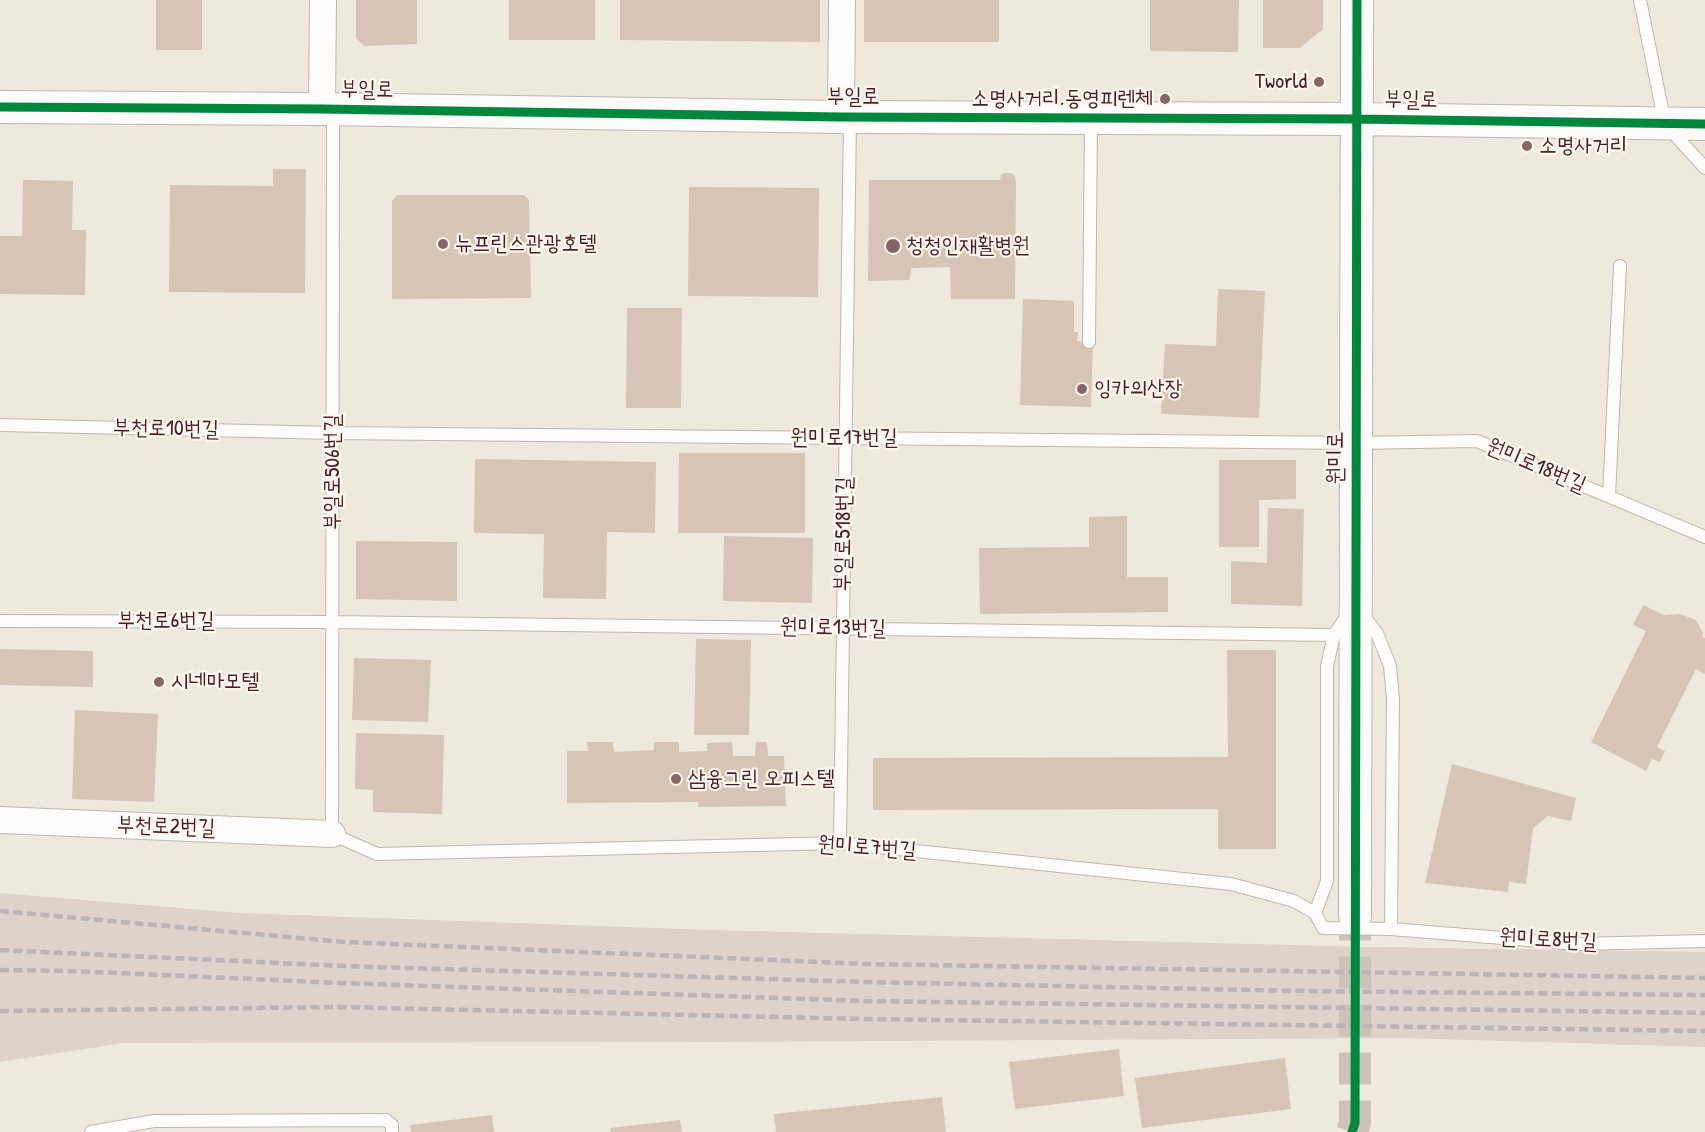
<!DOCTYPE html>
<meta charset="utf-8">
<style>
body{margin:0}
canvas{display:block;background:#efe9dd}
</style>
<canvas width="1705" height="1132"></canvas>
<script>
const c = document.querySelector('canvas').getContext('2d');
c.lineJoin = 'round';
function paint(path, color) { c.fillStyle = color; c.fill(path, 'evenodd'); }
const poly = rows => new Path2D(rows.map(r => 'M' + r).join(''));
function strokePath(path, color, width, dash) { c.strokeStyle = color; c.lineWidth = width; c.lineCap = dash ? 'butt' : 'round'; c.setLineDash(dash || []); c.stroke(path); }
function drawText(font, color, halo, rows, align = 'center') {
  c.font = font + ' "Patrick Hand","Poor Story",sans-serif'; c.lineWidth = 4.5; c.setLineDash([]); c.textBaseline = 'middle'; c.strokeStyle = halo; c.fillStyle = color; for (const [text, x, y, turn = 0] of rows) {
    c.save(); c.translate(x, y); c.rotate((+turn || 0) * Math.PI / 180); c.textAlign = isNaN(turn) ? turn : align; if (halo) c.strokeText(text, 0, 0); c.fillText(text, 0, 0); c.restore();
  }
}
const industrial = poly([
 [0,893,238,913,711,930,1368,947,1705,952,1705,1047,1403,1038,717,1042,124,1043,0,1062]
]);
const building = poly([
 [156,0,202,0,202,50,156,50],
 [356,0,417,0,417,44,364,46,356,38],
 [509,0,595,0,595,40,509,40],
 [620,0,820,0,820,42,620,40],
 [864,0,999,0,999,42,864,42],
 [1150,0,1239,0,1238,52,1150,51],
 [1263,0,1323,0,1323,29,1300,48,1263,48],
 [273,169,306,169,305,293,169,292,170,185,273,186],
 [1004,173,1011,173,1015,176,1016,185,1015,299,951,299,950,267,911,268,910,280,868,281,869,180,1000,180,1001,175],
 [23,180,73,181,72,230,86,230,85,295,0,294,0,236,22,236],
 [689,187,819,188,818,297,688,296],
 [397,195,524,195,529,200,531,298,392,299,392,201],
 [1218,289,1265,291,1259,418,1161,414,1165,344,1216,346],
 [1023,299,1074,301,1074,332,1078,332,1077,341,1093,342,1091,407,1020,405],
 [627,308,682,308,681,408,626,408],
 [679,453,805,453,805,533,678,533],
 [475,459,656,462,655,533,607,532,606,599,543,598,544,534,474,533],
 [1219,460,1296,460,1296,499,1259,500,1259,547,1219,547],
 [1268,508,1304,509,1302,606,1231,604,1231,561,1267,563],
 [1127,516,1127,577,1168,577,1168,612,980,614,979,548,1089,547,1089,517],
 [724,536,813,538,812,603,723,601],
 [356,541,457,542,457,601,356,599],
 [1643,605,1664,615,1680,614,1696,620,1703,633,1702,637,1705,638,1705,674,1696,669,1657,747,1665,751,1660,762,1652,759,1646,771,1591,742,1646,631,1633,625],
 [696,639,751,640,749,735,694,735],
 [0,649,93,651,93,687,0,685],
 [1227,650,1276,650,1276,849,1218,849,1218,809,873,810,873,758,1228,757],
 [354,658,431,660,428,722,352,720],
 [75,710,158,714,154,802,72,799],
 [356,733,444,735,442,814,373,812,373,790,355,789],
 [587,742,613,742,614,752,654,750,654,742,679,742,679,752,707,751,707,743,732,742,733,756,755,756,756,742,767,742,768,756,784,756,786,806,698,807,698,802,567,803,567,751,588,751],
 [1452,764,1576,798,1571,821,1548,816,1533,828,1526,884,1509,882,1508,892,1425,883],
 [1119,1049,1124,1096,1015,1109,1009,1062],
 [1285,1058,1291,1109,1142,1128,1135,1078],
 [942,1097,946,1132,776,1132,774,1114],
 [492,1115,494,1132,411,1132,410,1125],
 [680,1120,682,1132,611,1132,610,1128]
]);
const tertiaryTunnel = poly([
 [1352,1132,1355,1123,1355,916]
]);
const service = poly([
 [1640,0,1665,124,1705,168],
 [333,109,332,834,377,854,840,843,1231,884,1294,901,1315,913,1323,928,1391,929,1577,944,1705,941],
 [1089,342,1091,119],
 [0,425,333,433,1355,443,1477,441,1705,537],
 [1609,496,1620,266],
 [1362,614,1377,633,1390,666,1393,699,1391,929],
 [0,621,332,622,1334,635],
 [840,843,850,118],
 [1315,913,1327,881,1327,666,1334,635,1349,613],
 [91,1132,154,1121,386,1120,392,1125,392,1132]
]);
const minor = poly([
 [322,109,323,0],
 [841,117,842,0],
 [0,820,332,834]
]);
const tertiary = poly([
 [0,107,322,109,841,117,1356,119,1705,124],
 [1355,916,1357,0]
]);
const rail = poly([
 [0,911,344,942,867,964,1705,978],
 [0,950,343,966,866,982,1297,991,1705,995],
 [0,970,72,971,341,983,866,1001,1705,1013],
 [0,1011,339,1007,865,1019,1705,1031]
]);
const cycleway = poly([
 [0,107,322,109,841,117,1356,119,1705,124],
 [1352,1132,1355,1123,1357,0]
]);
const markers = [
 [1319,82,6,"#846669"],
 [1165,99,6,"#846669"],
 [1527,146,6,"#846669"],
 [443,244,6,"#846669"],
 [893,246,8,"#846669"],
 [1082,389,6,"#846669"],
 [159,682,6,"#846669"],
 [676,779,6,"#846669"]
];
const poiNames = [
 ["Tworld",1307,82,"right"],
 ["소명사거리.동영피렌체",1153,99,"right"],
 ["소명사거리",1539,146],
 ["뉴프린스관광호텔",455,244],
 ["청청인재활병원",906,246],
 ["잉카의산장",1094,389],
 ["시네마모텔",171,682],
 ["삼융그린 오피스텔",688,779]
];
const streetNames = [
 ["부일로",367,90,1],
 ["부일로",853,97],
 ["부일로",1411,100,1],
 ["부천로10번길",166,429,1],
 ["원미로17번길",844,438],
 ["원미로",1336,458,-90],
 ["원미로18번길",1536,466,23],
 ["부일로506번길",333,472,-90],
 ["부일로518번길",844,534,-89],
 ["부천로6번길",166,621],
 ["원미로13번길",833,628,1],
 ["부천로2번길",166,827,2],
 ["원미로7번길",867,848,4],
 ["원미로8번길",1548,940,3]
];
paint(industrial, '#ded2cb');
paint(building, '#d6c4b6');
strokePath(tertiaryTunnel, '#cec1b9', 32, [32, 16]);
strokePath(service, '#beb6af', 14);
strokePath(minor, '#beb6af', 28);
strokePath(tertiary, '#beb6af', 34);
strokePath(service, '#fdfcfa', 12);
strokePath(minor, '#fdfcfa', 26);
strokePath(tertiary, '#fdfcfa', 32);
strokePath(rail, '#bab4b4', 4.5, [9, 4.5]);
strokePath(cycleway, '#00873e', 9);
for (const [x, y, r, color] of markers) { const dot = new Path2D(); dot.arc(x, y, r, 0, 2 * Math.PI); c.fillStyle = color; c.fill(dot); strokePath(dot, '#fbf7ec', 2); }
drawText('22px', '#4a1f2b', '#fbf7ec', poiNames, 'left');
drawText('22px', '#4a1f2b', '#fbf7ec', streetNames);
</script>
